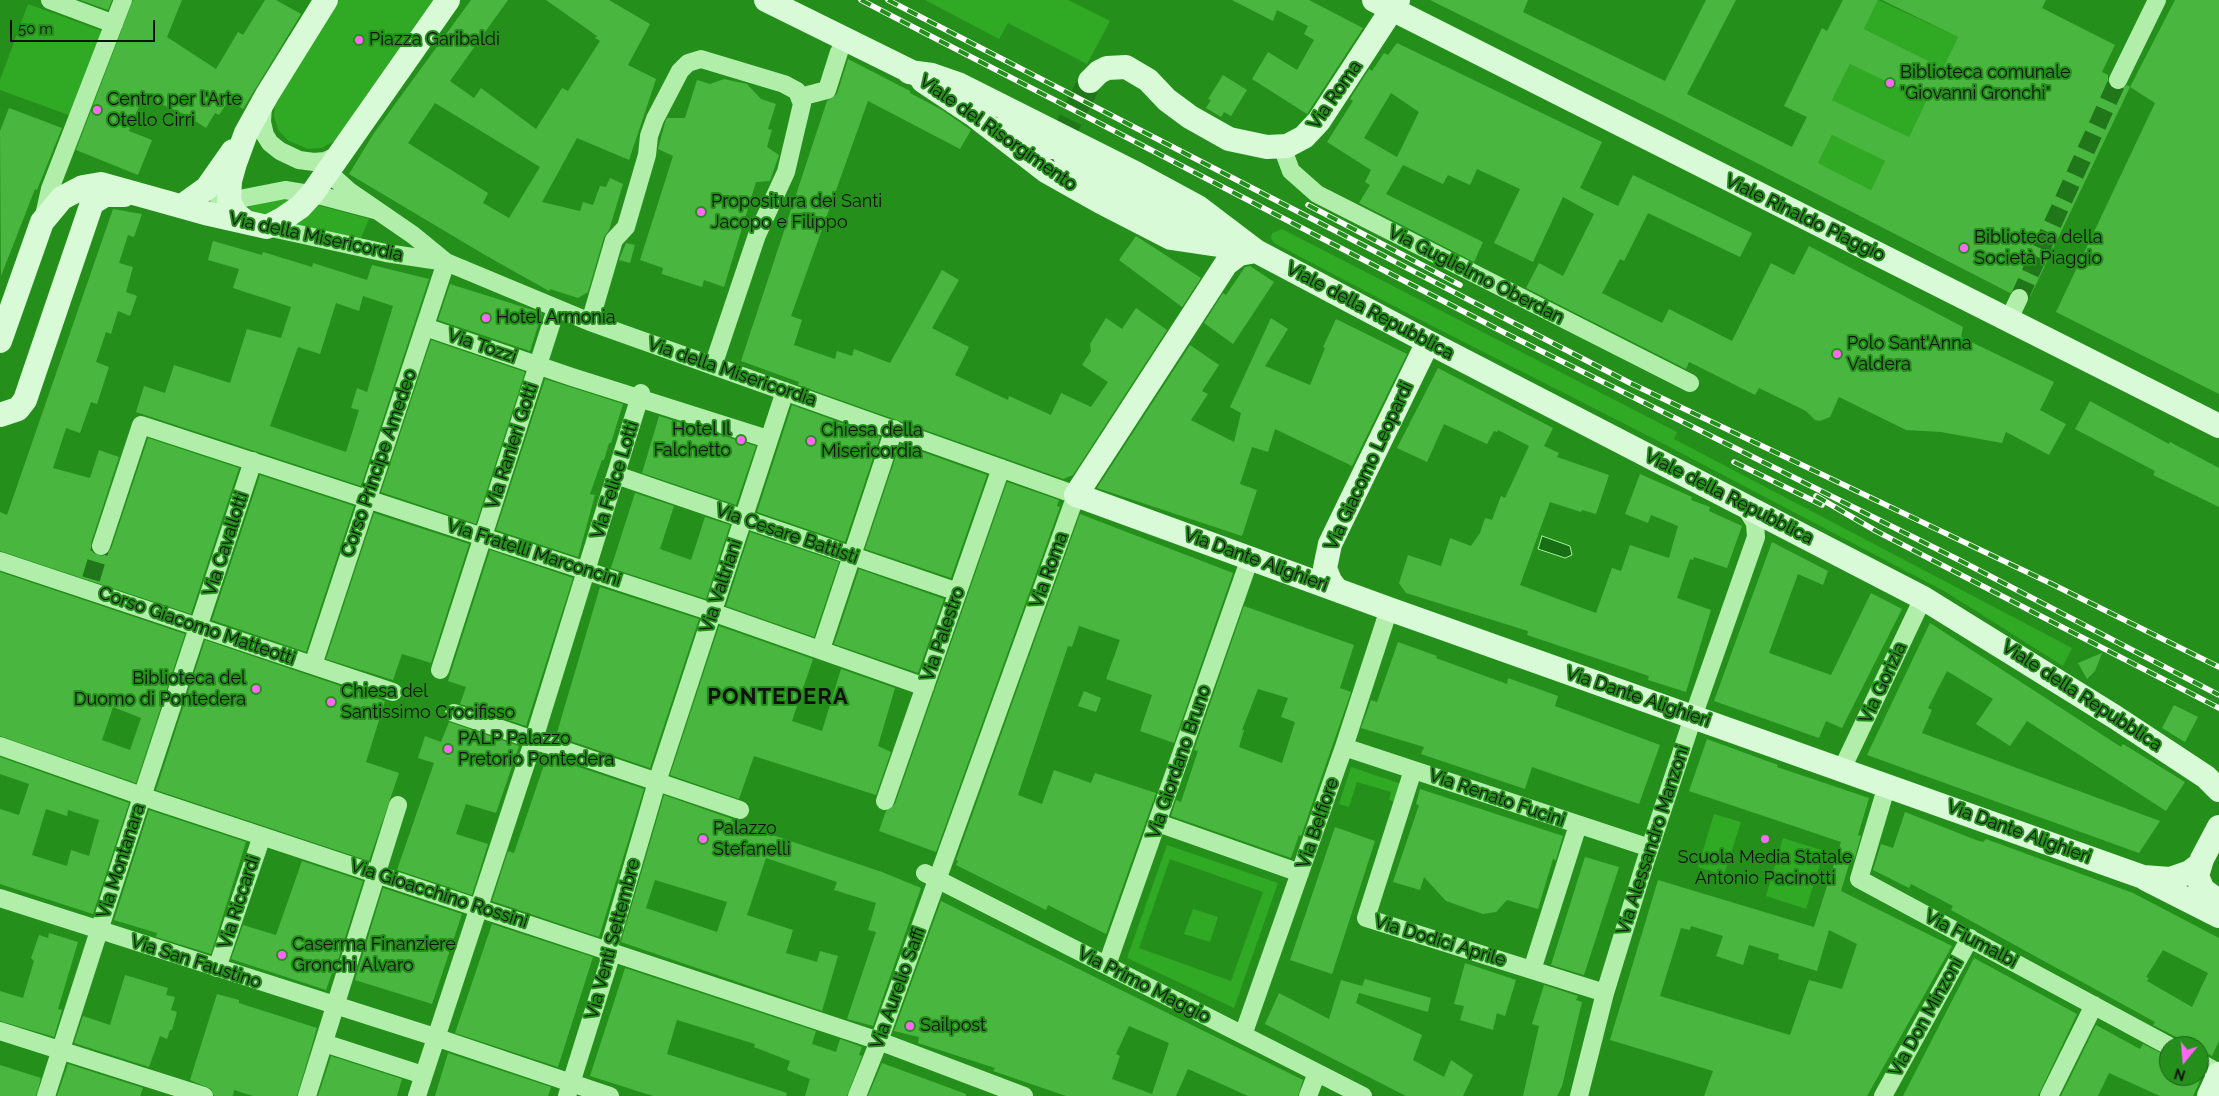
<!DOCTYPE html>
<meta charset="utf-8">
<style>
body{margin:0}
#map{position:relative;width:2219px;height:1096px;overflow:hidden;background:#24901b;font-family:Raleway,sans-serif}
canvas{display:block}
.north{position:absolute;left:2159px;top:1036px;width:50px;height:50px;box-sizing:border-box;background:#24901b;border:1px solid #1c5d17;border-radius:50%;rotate:197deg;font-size:14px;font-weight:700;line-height:20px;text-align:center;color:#111}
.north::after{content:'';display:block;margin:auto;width:18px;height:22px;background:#ff67f4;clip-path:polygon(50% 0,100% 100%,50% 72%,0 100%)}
.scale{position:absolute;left:10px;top:20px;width:145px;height:22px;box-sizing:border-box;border:2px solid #111;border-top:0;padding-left:6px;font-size:15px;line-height:18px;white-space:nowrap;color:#111;-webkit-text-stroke:4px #24901b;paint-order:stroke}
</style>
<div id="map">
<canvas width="2219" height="1096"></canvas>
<div class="north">N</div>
<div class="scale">50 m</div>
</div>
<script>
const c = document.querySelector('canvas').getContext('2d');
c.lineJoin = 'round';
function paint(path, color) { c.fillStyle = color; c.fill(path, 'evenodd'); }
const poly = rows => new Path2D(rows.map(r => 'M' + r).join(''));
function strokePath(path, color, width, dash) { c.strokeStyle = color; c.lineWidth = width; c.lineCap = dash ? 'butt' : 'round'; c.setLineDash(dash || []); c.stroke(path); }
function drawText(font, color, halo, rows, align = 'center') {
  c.font = font + ' Raleway,sans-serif'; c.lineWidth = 4; c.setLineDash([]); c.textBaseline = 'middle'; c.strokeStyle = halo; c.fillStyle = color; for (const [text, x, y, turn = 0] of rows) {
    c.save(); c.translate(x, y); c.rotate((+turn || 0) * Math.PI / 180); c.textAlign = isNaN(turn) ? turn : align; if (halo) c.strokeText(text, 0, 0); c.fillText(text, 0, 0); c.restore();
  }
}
const green = poly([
 [339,0,434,0,335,141,321,148,308,149,289,141,279,131,274,117,275,103],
 [925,0,1068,0,1110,21,1087,64,1008,23,999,39],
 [1878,0,1958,37,1943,68,1864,29],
 [28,4,102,31,71,116,0,90,0,80],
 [1850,64,1926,101,1909,137,1832,100],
 [1832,135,1885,161,1871,190,1818,163],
 [279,199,292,200,259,222,249,207],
 [317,205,369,219,360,240,296,224],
 [1282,229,1677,432,1674,439,2072,648,2063,666,1946,592,1664,444,1409,314,1274,243,1271,238,1272,233],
 [1351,767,1404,785,1398,803,1389,800,1391,792,1357,782,1349,807,1339,804],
 [1714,814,1741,822,1724,875,1698,867],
 [1783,838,1824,851,1806,909,1766,896],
 [1167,845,1278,883,1234,1008,1127,958],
 [1170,859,1263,892,1231,981,1139,948],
 [1193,909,1218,917,1210,942,1184,934]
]);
const water = poly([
 [1542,536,1570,546,1572,555,1565,558,1538,549,1542,536]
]);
const building = poly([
 [80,0,112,0,108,10],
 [133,0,182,0,167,37,216,69,238,32,243,35,265,0,276,0,301,14,243,109,229,100,219,115,215,113,206,128,186,115,143,96,129,131,152,140,138,175,76,150],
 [471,0,508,0,450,81,474,98,481,88,536,129,562,88,568,91,600,41,595,38,597,36,546,0,609,0,650,24,628,65,656,79,629,160,577,138,542,202,580,211,583,202,593,205,600,186,606,187,610,178,623,184,609,230,604,237,588,292,578,298,550,289,549,291,485,255,349,174,374,133],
 [435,103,540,167,509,218,483,203,488,193,408,143],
 [1232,0,1309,0,1363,28,1307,114,1252,79,1268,52,1297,70,1314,40,1304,34,1308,26,1277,10,1273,21],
 [1430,0,1528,0,1523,12,1665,81,1706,0,1736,0,1687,94,1792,147,1807,117,1784,106,1822,28,1827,31,1843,0,1878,0,1864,29,1943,68,1958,37,1882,0,2046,0,2042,8,2115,45,2102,72,2108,75,2108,81,2113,89,2119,90,2127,85,2130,87,2030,297,2024,289,2018,288,2010,293,1673,120],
 [1850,64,1926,101,1909,137,1832,100],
 [1832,135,1885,161,1871,190,1818,163],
 [2175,0,2219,0,2219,394,2056,312,2155,103,2130,87],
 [1397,43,1602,142,1580,188,1618,206,1633,175,1752,233,1740,257,1648,213,1624,261,1620,259,1602,293,1662,323,1669,309,1732,341,1771,263,1794,275,1809,246,1963,327,1961,337,2054,382,2040,410,2066,424,2049,455,2006,432,2002,443,1941,432,1906,430,1839,397,1830,417,1820,421,1815,420,1806,411,1759,388,1755,395,1689,362,1686,369,1526,288,1539,263,1563,276,1594,214,1563,197,1533,262,1494,243,1520,189,1477,169,1470,185,1448,175,1443,184,1403,165,1386,194,1483,242,1474,262,1359,203,1370,185,1365,182,1371,170,1327,142,1353,101,1350,99,1369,69,1372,71,1384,53,1388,55],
 [1391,93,1419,112,1397,157,1364,138],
 [848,59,910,91,910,93,942,110,971,130,960,149,868,101,791,316,802,320,794,345,835,359,837,351,852,356,854,349,890,363,942,270,959,280,932,328,969,347,955,375,1008,400,1009,396,1051,415,1061,393,1091,407,1108,382,1082,365,1091,351,1090,344,1106,318,1122,329,1136,308,1167,330,1073,475,1063,479,798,385,799,382,741,361,827,101,837,94],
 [1223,75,1247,90,1231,116,1224,112,1221,117,1206,108,1211,100,1208,99],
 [724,79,747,84,761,99,776,104,768,129,772,130,767,147,779,155,770,181,756,182,724,287,704,280,702,287,662,274,663,268,640,260,673,156,658,149,665,123,667,118,685,118,697,80,710,84],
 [9,108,62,128,37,190,35,189,1,276,0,131],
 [113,209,142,214,134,237,128,235,119,263,133,267,126,292,137,296,130,316,118,311,111,334,106,332,96,362,109,367,97,404,91,402,80,433,66,428,53,468,90,478,99,450,119,457,91,543,93,553,103,556,111,549,148,438,239,468,191,614,0,551,0,512,7,515],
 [1136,236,1201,278,1182,307,1119,260],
 [213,241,262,255,263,252,312,267,313,263,367,280,372,265,429,279,361,486,136,412,144,386,165,393,174,365,230,383,247,329,281,338,291,307,233,288,239,269,208,260],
 [363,296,393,306,367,392,357,388,351,408,359,410,346,452,270,426,298,347,320,354,336,303,359,311],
 [626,243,635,245,630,263,619,260],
 [1250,266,1274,282,1233,344,1204,323,1223,293,1226,295,1245,267],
 [450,284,542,313,530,351,438,320],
 [1271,318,1288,329,1265,366,1310,385,1325,348,1323,347,1336,319,1407,354,1352,466,1275,429,1268,452,1252,447,1240,484,1257,490,1242,536,1097,488,1190,345,1219,365,1202,391,1208,394,1191,420,1234,442,1241,413,1230,407],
 [431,340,525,372,476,524,381,492],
 [1438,368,1553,428,1544,446,1559,453,1557,457,1609,475,1596,514,1582,510,1581,512,1550,502,1520,585,1596,613,1612,568,1621,571,1630,545,1669,558,1678,526,1651,515,1648,523,1625,514,1640,474,1692,497,1691,500,1710,507,1709,511,1742,526,1727,568,1694,557,1693,560,1690,559,1677,598,1711,610,1686,692,1648,680,1649,676,1527,635,1528,631,1406,593,1399,583,1408,555,1441,566,1450,538,1471,546,1480,533,1485,518,1492,520,1501,496,1505,498,1529,446,1498,430,1497,432,1494,431,1487,444,1444,424,1427,462,1397,448],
 [545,379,623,404,611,443,609,443,604,460,602,460,590,494,595,495,578,557,496,530],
 [2090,401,2169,444,2170,442,2219,468,2219,507,2153,475,2155,471,2075,429],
 [792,405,880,437,845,542,757,512],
 [659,416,756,446,736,505,642,473],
 [900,444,987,475,951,578,865,549],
 [260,475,354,506,306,652,212,620],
 [1007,482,1059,500,1057,506,1060,507,936,852,879,831,886,811,895,804],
 [635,493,674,506,660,549,691,560,705,517,730,525,706,599,611,568],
 [374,513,469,544,431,663,402,654,393,680,326,659],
 [1080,514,1233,573,1174,743,1140,731,1152,695,1106,679,1120,640,1079,626,1072,647,1068,646,1018,795,1042,804,1054,770,1091,783,1095,773,1156,793,1106,934,1048,905,1046,910,956,865,958,861,956,860],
 [750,532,839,562,814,637,726,606],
 [1772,542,1828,571,1823,585,1798,574,1769,653,1831,675,1871,593,1902,609,1842,728,1826,721,1819,738,1714,701],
 [490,550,573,578,526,726,460,704,466,687,448,681],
 [859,569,944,599,918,673,834,644],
 [0,572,185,634,136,783,0,736],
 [113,707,141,718,130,750,102,740],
 [600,587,699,619,650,768,556,736],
 [1244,606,1354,645,1340,688,1351,692,1301,836,1299,835,1291,858,1171,816,1176,800,1181,802,1198,751,1194,750],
 [1258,689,1288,698,1281,717,1295,722,1282,763,1239,747,1244,730,1242,730],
 [1930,623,2121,747,2123,744,2185,782,2166,811,2027,721,2010,746,1976,724,1993,699,1947,671,1928,708,1932,710,1922,733,2160,821,2139,853,1867,755],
 [719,626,813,659,792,721,822,731,841,669,895,688,878,746,891,752,876,795,754,756,739,799,670,775],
 [205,640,385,701,366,762,399,773,369,861,156,790],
 [1398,642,1437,656,1436,658,1507,684,1508,678,1558,696,1555,706,1660,745,1639,804,1532,767,1525,789,1421,754,1424,747,1361,728,1371,700,1377,702],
 [2102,653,2095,671,2087,679,2078,663],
 [1084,691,1101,698,1096,712,1078,706],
 [2174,705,2198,717,2185,742,2162,728],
 [449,722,519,746,496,813,466,804,456,834,488,844,472,895,397,870,434,763,418,758,425,736,441,742],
 [1707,739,1778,765,1777,767,1869,798,1858,835,1861,836,1854,860,1851,858,1841,891,1952,946,1867,1096,1704,1096,1713,1071,1610,1040,1658,880,1814,927,1841,842,1689,791],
 [1691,926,1723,936,1716,956,1743,965,1749,945,1779,954,1778,959,1817,971,1829,930,1857,944,1842,989,1809,980,1790,1035,1660,996,1681,928,1690,930],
 [0,757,129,803,93,914,0,884,0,809,19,815,29,784,0,774],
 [46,809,67,816,68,810,99,820,89,856,71,850,67,866,32,855],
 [549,757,644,789,599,937,492,901,508,851,514,853,546,759,549,760],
 [1420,789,1563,836,1556,860,1553,859,1538,909,1507,900,1496,912,1483,914,1446,901,1424,877,1420,890,1393,882,1419,805,1416,804],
 [664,795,732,819,731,821,882,872,921,888,873,1026,847,1019,876,932,868,930,876,903,834,890,837,882,766,858,747,915,793,930,786,953,817,962,820,951,838,956,822,1011,621,942],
 [655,880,727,902,717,932,646,908],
 [149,810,246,842,211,954,156,937,157,933,114,920],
 [1905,812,1976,840,1983,842,1986,839,2133,893,2219,938,2219,1041,2212,1056,2199,1049,2199,1046,2194,1046,2153,1025,2155,1022,1951,910,1953,906,1911,884,1909,888,1873,870,1881,844,1893,848],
 [2163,950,2208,973,2192,1007,2147,981,2149,978,2146,977],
 [1335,827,1375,841,1332,974,1290,960],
 [1585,857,1619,867,1584,975,1551,965],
 [302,861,363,881,334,973,332,973,326,990,231,959,243,925,276,935],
 [383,888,462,914,432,1004,355,980],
 [941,901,1303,1080,1298,1096,1248,1096,1188,1069,1176,1096,1066,1096,993,1071,995,1068,918,1043,919,1037,894,1031],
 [1129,1026,1169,1043,1152,1094,1112,1079,1120,1056,1116,1054],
 [492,924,593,957,558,1067,455,1033],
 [49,933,78,942,58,1009,62,1010,54,1037,0,1021,0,991,23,998,34,961,31,958,39,935,48,938],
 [1974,958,2077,1014,2038,1096,1903,1096],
 [1465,963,1516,980,1505,1016,1497,1013,1493,1030,1460,1020,1464,1006,1454,1004],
 [625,968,816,1031,812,1044,836,1052,840,1039,862,1047,859,1055,862,1056,847,1096,805,1096,810,1079,787,1070,790,1061,754,1047,755,1044,677,1020,667,1054,787,1093,786,1096,653,1096,590,1076],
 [125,975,168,988,166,995,175,997,171,1010,177,1012,172,1030,170,1030,167,1039,160,1036,149,1067,74,1043,83,1016,110,1025],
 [1365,979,1431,998,1428,1012,1359,993,1356,1003,1422,1035,1413,1060,1444,1077,1451,1060,1473,1075,1463,1096,1406,1096,1265,1024,1279,993,1329,1019,1341,980,1362,986],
 [1544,985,1578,996,1576,1000,1582,1002,1562,1086,1557,1096,1523,1096,1539,1026,1532,1024],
 [217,994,239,1000,239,1003,317,1028,297,1096,253,1096,234,1090,233,1096,214,1096,211,1089,190,1080],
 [2096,1025,2140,1049,2143,1044,2169,1057,2169,1076,2202,1076,2193,1096,2160,1096,2109,1073,2098,1096,2061,1096],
 [448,1053,551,1087,548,1096,435,1096],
 [331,1056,402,1079,397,1096,318,1096],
 [882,1063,966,1094,966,1096,868,1096],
 [68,1064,143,1088,140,1096,57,1096],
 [0,1065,41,1078,36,1096,0,1096]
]);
const streetTunnel = poly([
 [2019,298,2118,80],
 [91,579,101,546]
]);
const secondaryTunnel = poly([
 [1060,141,1090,81]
]);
const street = poly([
 [50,0,114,24],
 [2118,80,2157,0],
 [800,97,827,90,839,52],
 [263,105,262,122,265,135,270,143,280,151,299,160,314,162,325,161,341,154],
 [1282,147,1291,171,1317,194,1690,383],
 [328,172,349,191,413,235,446,262],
 [219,203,285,190,322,196,375,210],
 [43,220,50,189,123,0],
 [267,227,386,253,446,262,590,322,1076,495,879,1041,857,1096],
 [2009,319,2019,298],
 [590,322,614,240,626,227,647,155,649,136,655,119,680,71,688,63,701,59,784,84,797,91,802,104,786,172,757,235,713,366],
 [425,327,572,377,768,439],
 [616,475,958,592],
 [101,546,141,425,712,612,925,687],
 [0,561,393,692],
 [821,649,894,429],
 [313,665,446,262],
 [440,670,556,309],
 [454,713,740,810],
 [0,746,156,801,879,1041,1024,1096],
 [1344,747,1650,848],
 [1842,769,1923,598],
 [1413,770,1366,918,1605,993],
 [1887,785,1859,879,2169,1046],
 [885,801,1001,468],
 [1158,823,1300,873],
 [925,873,1363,1096],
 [0,898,435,1037,610,1096],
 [1107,965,1250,558],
 [217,968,262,836],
 [1532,970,1578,825],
 [0,1031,204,1096],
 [1243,1035,1344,747,1389,609],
 [324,1043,423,1075],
 [2199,1062,2219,1073],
 [46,1096,137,812,253,461],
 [307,1096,398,805],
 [417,1096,534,739,641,393],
 [567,1096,609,962,608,950,657,782,785,391],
 [1308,1096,1317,1073],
 [1579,1096,1605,993,1644,866,1693,717,1756,537,1755,523,1744,505],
 [1883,1096,1970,938],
 [2049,1096,2094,1005]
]);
const secondary = poly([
 [766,0,924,78],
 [1374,0,2219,426],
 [909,72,932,75,958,84,1137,174,1198,207,1256,251,1428,342,1923,598,2115,717,2206,777,2219,790],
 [923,81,974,115,1046,171,1101,202,1171,238,1252,250],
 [1090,81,1099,72,1107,68,1126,67,1148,80,1167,100,1190,117,1229,139,1267,147,1287,146,1304,137,1319,121,1398,0],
 [1007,125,1044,146,1052,147,1060,141],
 [1060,141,1065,156,1092,176,1181,220,1224,234],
 [182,206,207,188,233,151],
 [246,222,235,213,229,201,230,181,235,163,246,133,267,95,326,0],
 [1256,251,1239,254,1226,264,1076,495,1389,609,2143,877,2170,879,2190,872,2199,865],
 [0,341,42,222,62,198,83,187,101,184,205,213,267,227,284,218,300,207,312,194,448,0],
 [0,415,18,409,25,400,92,203,105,195,124,195],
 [1337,590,1330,581,1325,568,1330,544,1428,342],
 [2219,827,2202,859,2197,876,2203,890,2219,901],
 [2146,879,2219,916],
 [2209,1096,2219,1074]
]);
const rail = poly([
 [861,0,1505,333,1961,561,2219,695],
 [888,0,1630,383,2054,585,2219,667],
 [1308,205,1460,285],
 [1734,462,1822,505],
 [1816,496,1876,531,2219,708]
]);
const markers = [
 [359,40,5,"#ff67f4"],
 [1890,83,5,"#ff67f4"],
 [97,110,5,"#ff67f4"],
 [701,212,5,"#ff67f4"],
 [1964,248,5,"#ff67f4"],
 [486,318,5,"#ff67f4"],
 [1837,354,5,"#ff67f4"],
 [741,440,5,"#ff67f4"],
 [811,441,5,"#ff67f4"],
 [256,689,5,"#ff67f4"],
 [331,702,5,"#ff67f4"],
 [448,749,5,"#ff67f4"],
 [703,839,5,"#ff67f4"],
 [1765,839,5,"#ff67f4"],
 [282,955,5,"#ff67f4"],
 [910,1026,5,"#ff67f4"]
];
const poiNames = [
 ["Piazza Garibaldi",369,40],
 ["Biblioteca comunale",1900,73],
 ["\"Giovanni Gronchi\"",1900,94],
 ["Centro per l'Arte",107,100],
 ["Otello Cirri",107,121],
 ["Propositura dei Santi",711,202],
 ["Jacopo e Filippo",711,223],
 ["Biblioteca della",1974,238],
 ["Società Piaggio",1974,259],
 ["Hotel Armonia",496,318],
 ["Polo Sant'Anna",1847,344],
 ["Valdera",1847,365],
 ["Hotel Il",731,430,"right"],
 ["Falchetto",731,451,"right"],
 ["Chiesa della",821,431],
 ["Misericordia",821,452],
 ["Biblioteca del",246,679,"right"],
 ["Duomo di Pontedera",246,700,"right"],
 ["Chiesa del",341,692],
 ["Santissimo Crocifisso",341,713],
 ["PALP Palazzo",458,739],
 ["Pretorio Pontedera",458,760],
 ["Palazzo",713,829],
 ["Stefanelli",713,850],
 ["Scuola Media Statale",1765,858,"center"],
 ["Antonio Pacinotti",1765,879,"center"],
 ["Caserma Finanziere",292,945],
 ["Gronchi Alvaro",292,966],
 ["Sailpost",920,1026]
];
const streetNames = [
 ["Via Roma",1335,95,-55],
 ["Viale del Risorgimento",998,133,35],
 ["Viale Rinaldo Piaggio",1805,218,26],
 ["Via della Misericordia",316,237,12],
 ["Via Guglielmo Oberdan",1476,275,27],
 ["Viale della Repubblica",1370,311,28],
 ["Via Tozzi",482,346,19],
 ["Via della Misericordia",732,372,19],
 ["Via Ranieri Gotti",512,446,-72],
 ["Corso Principe Amedeo",379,463,-71],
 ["Via Giacomo Leopardi",1369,466,-65],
 ["Via Felice Lotti",615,480,-73],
 ["Viale della Repubblica",1729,497,27],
 ["Via Cesare Battisti",787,534,19],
 ["Via Cavallotti",226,544,-72],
 ["Via Fratelli Marconcini",534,553,18],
 ["Via Dante Alighieri",1256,560,20],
 ["Via Roma",1049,570,-70],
 ["Via Valtriani",721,586,-72],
 ["Corso Giacomo Matteotti",197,626,19],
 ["Via Palestro",943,634,-71],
 ["Via Gorizia",1883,683,-65],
 ["Viale della Repubblica",2082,696,33],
 ["Via Dante Alighieri",1638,697,19],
 ["Via Giordano Bruno",1179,762,-71],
 ["Via Renato Fucini",1497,798,19],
 ["Via Belfiore",1318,823,-71],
 ["Via Dante Alighieri",2019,832,20],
 ["Via Alessandro Manzoni",1653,840,-72],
 ["Via Montanara",121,861,-72],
 ["Via Gioacchino Rossini",439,894,18],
 ["Via Riccardi",239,902,-72],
 ["Via Venti Settembre",613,939,-75],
 ["Via Fiumalbi",1971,939,28],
 ["Via Dodici Aprile",1440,941,17],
 ["Via San Faustino",196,962,18],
 ["Via Primo Maggio",1144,985,27],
 ["Via Aurelio Saffi",898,988,-70],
 ["Via Don Minzoni",1926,1017,-61]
];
const districtNames = [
 ["PONTEDERA",778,697]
];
paint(green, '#30a924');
paint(water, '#186e12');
strokePath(water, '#a5f09d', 1);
paint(building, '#49b63f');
strokePath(streetTunnel, '#207719', 18, [18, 9]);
strokePath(secondaryTunnel, '#207719', 24, [24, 12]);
strokePath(street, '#b0eeaa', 18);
strokePath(secondary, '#d9fad7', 24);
strokePath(rail, '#fff', 5.5);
strokePath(rail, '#24901b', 4, [11]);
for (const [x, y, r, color] of markers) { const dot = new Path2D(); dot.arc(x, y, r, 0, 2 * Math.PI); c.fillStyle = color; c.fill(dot); strokePath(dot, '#24901b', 2); }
drawText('18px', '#111', '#24901b', poiNames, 'left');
drawText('18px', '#111', '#24901b', streetNames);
c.letterSpacing = '1px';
drawText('bold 22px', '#111', '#24901b', districtNames);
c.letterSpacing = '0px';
</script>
